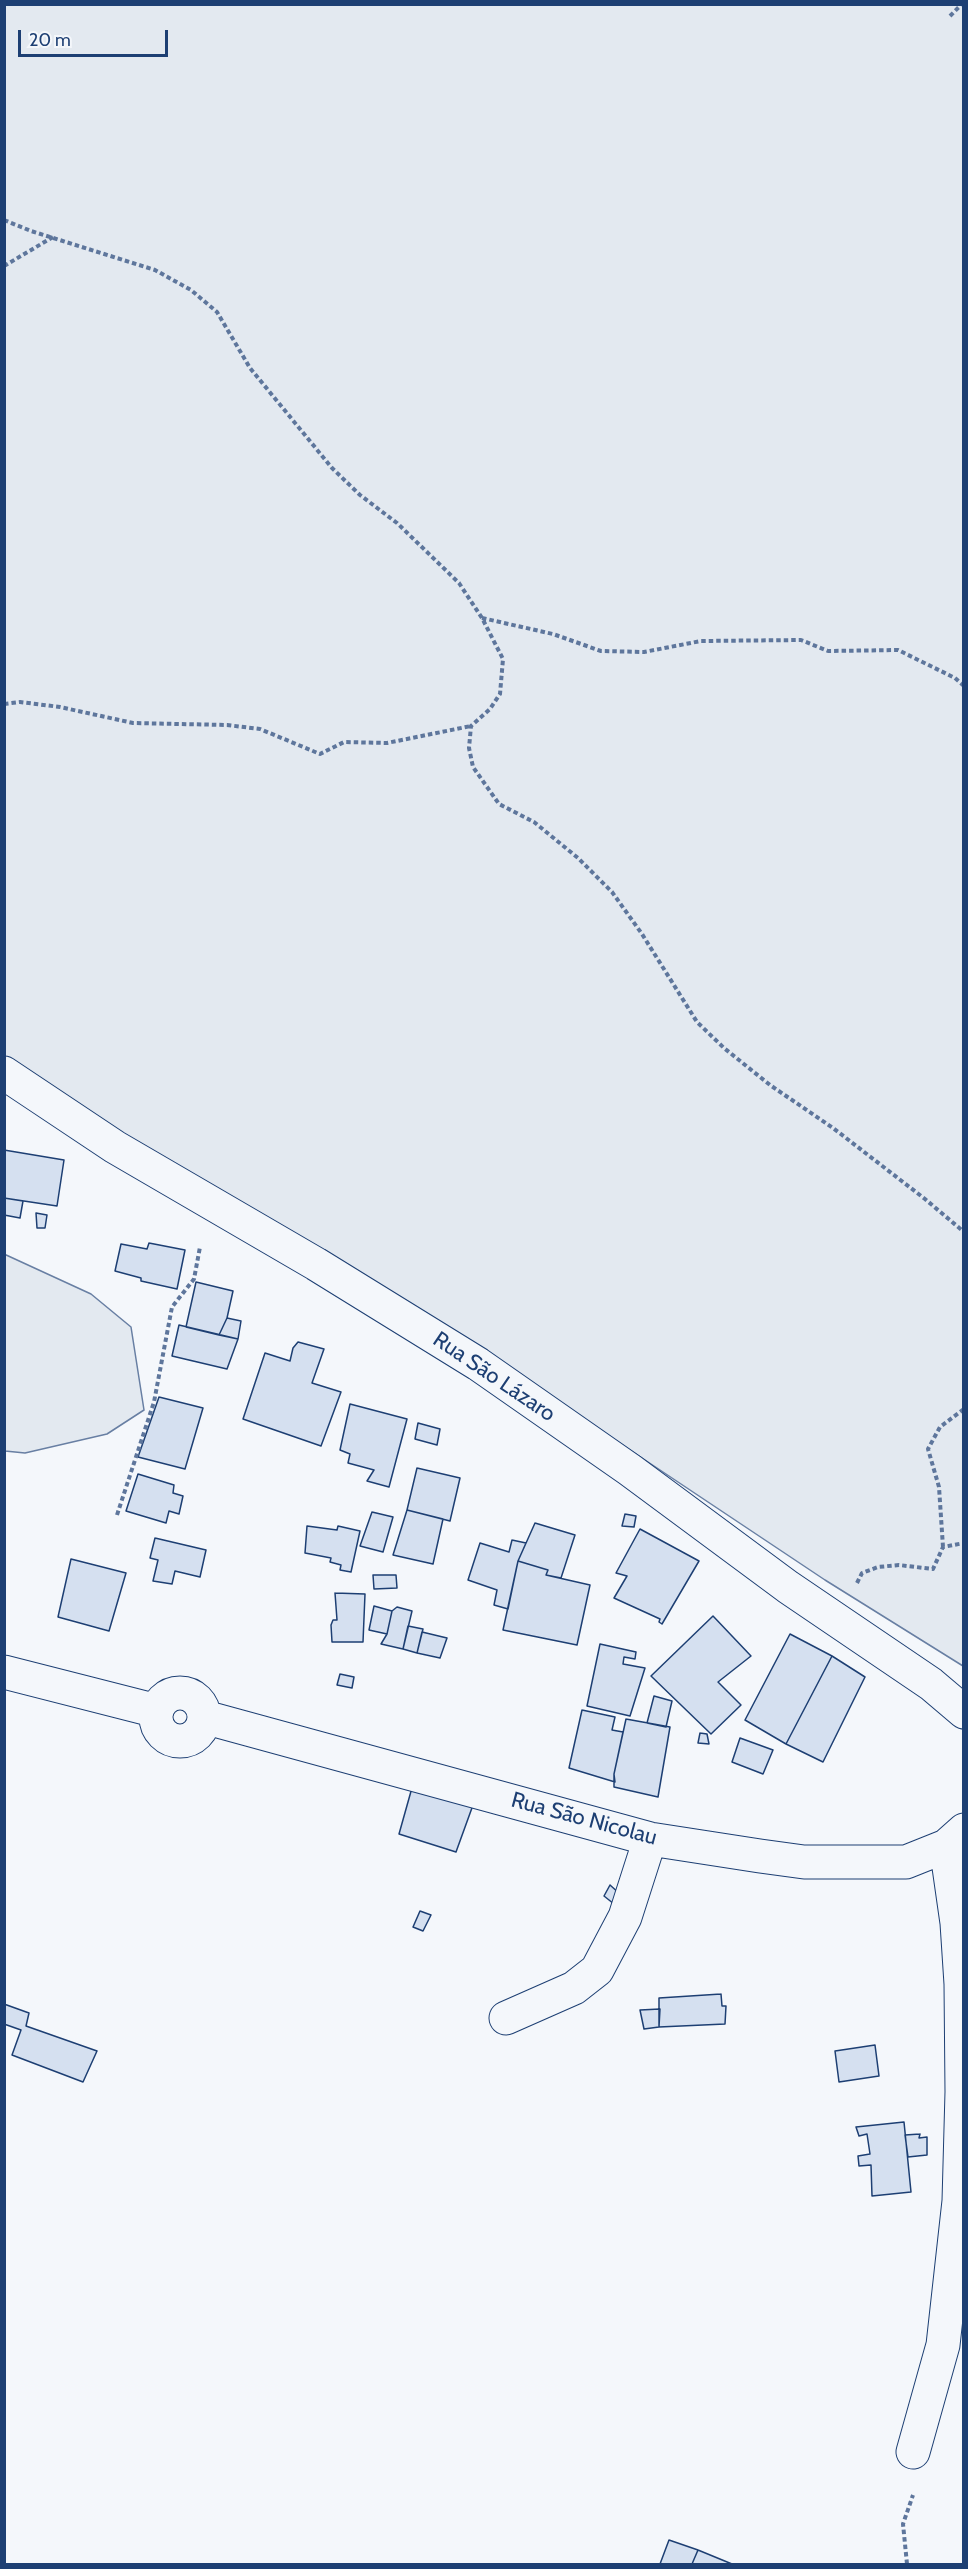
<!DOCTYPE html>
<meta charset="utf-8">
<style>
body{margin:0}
#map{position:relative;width:968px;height:2569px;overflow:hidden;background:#f4f7fb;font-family:Cabin,sans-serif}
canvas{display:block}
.frame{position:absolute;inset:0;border:6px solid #1d3f73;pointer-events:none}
.scale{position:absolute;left:18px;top:30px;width:150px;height:27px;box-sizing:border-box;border:3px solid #1d3f73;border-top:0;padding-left:8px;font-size:18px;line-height:21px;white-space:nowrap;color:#1d3f73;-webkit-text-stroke:4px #f4f7fb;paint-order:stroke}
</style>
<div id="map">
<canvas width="968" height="2569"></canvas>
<div class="frame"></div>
<div class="scale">20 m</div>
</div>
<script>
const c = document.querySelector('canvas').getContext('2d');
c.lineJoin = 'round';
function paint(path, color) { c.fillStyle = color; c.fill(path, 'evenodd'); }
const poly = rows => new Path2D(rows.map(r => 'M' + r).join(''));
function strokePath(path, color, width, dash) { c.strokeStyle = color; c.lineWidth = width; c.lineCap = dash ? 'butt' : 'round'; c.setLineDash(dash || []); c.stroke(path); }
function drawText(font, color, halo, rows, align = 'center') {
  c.font = font + ' Cabin,sans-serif'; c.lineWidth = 4.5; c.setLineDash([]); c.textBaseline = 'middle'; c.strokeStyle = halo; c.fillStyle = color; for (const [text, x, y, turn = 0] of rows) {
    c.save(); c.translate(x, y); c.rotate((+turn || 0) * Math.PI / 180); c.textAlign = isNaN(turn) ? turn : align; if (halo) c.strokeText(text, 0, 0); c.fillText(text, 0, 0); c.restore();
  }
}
const green = poly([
 [4,5,963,5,963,1666,825,1580,516,1374,5,1066,4,5],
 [4,1254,91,1294,131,1327,144,1410,107,1434,25,1453,5,1451,4,1254]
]);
const building = poly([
 [4,1150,64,1160,57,1206,4,1198,4,1150],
 [4,1198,23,1201,20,1218,4,1215,4,1198],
 [36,1213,47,1215,45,1228,37,1228,36,1213],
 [149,1243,185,1250,177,1289,141,1281,141,1278,115,1271,121,1244,147,1249,149,1243],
 [196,1282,233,1291,227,1318,219,1335,186,1327,196,1282],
 [227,1318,241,1321,238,1339,219,1335,227,1318],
 [179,1325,238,1339,227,1369,172,1356,179,1325],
 [298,1342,324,1349,312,1383,341,1392,321,1446,243,1419,265,1353,290,1361,293,1348,298,1342],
 [159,1397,203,1408,185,1469,138,1457,159,1397],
 [350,1404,407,1419,389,1487,367,1481,374,1470,348,1463,350,1454,340,1450,350,1404],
 [418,1423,440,1429,437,1445,415,1439,418,1423],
 [417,1468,460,1478,450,1521,407,1510,417,1468],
 [138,1474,174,1485,173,1493,183,1496,179,1514,169,1511,166,1523,126,1511,138,1474],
 [407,1510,443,1519,433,1564,393,1555,407,1510],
 [372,1512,393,1517,383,1552,360,1546,372,1512],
 [625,1514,636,1516,634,1527,622,1526,625,1514],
 [535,1523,575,1535,561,1578,546,1575,548,1570,518,1561,535,1523],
 [307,1526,337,1530,338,1526,360,1531,351,1572,340,1570,341,1565,330,1562,331,1558,305,1553,307,1526],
 [640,1529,699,1561,662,1624,659,1622,660,1619,614,1598,627,1576,616,1573,640,1529],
 [155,1538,206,1550,200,1577,175,1571,172,1584,153,1581,158,1560,150,1558,155,1538],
 [512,1540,526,1543,518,1561,508,1609,494,1605,497,1590,468,1580,480,1543,509,1552,512,1540],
 [71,1559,126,1573,109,1631,58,1617,71,1559],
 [518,1561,548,1570,546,1575,590,1585,577,1645,503,1630,518,1561],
 [373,1575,396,1575,397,1588,374,1589,373,1575],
 [335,1593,365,1594,363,1642,332,1642,331,1625,333,1620,337,1620,335,1593],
 [374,1606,392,1611,387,1634,369,1630,374,1606],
 [397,1607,412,1611,403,1649,381,1644,387,1634,392,1611,397,1607],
 [713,1616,751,1656,718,1682,741,1705,711,1734,651,1676,713,1616],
 [408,1626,423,1629,417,1653,403,1649,408,1626],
 [422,1632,447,1638,440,1658,417,1653,422,1632],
 [790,1634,832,1656,786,1744,745,1720,790,1634],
 [600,1644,636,1652,635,1659,624,1657,623,1664,645,1668,630,1716,587,1706,600,1644],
 [832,1656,865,1677,823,1762,786,1744,832,1656],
 [340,1674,354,1677,352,1688,337,1685,340,1674],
 [654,1696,672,1701,666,1727,647,1723,654,1696],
 [582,1710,615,1717,612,1730,623,1732,614,1774,615,1782,569,1768,582,1710],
 [626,1719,670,1727,658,1797,614,1787,614,1774,626,1719],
 [700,1733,707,1734,709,1744,698,1743,700,1733],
 [740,1738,773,1750,763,1774,732,1762,740,1738],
 [415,1777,477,1794,456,1852,399,1834,415,1777],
 [610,1885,620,1894,614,1904,604,1896,610,1885],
 [420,1911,431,1915,423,1931,413,1927,420,1911],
 [721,1994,722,2006,726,2006,725,2024,659,2027,659,1998,721,1994],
 [4,2004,29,2013,26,2026,97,2051,83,2082,12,2055,21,2030,4,2024,4,2004],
 [660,2009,659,2027,644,2029,640,2010,660,2009],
 [875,2045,879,2076,839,2082,835,2051,875,2045],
 [904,2122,911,2192,872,2196,871,2165,859,2166,858,2156,870,2154,867,2134,859,2136,856,2127,904,2122],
 [920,2134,919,2138,927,2137,927,2155,908,2157,905,2135,920,2134],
 [669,2540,698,2550,692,2564,660,2564,669,2540],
 [698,2550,732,2564,692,2564,698,2550]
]);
const path = poly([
 [950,16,962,4],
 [4,220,31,231,155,270,191,290,217,312,250,368,332,468,360,495,397,523,459,583,482,618,503,659,500,694,490,709,471,726,469,748,473,767,499,804,534,822,578,858,612,892,642,934,697,1022,724,1048,770,1085,833,1128,925,1199,964,1232],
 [4,266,53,237],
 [482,618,553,634,601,651,644,652,701,641,801,640,828,651,898,650,955,678,964,686],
 [4,704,20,702,60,707,133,723,227,725,260,729,320,754,344,742,387,743,471,726],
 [117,1515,154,1402,172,1307,194,1279,200,1247],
 [943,1547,939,1487,928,1449,940,1427,964,1409],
 [857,1583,862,1573,878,1567,899,1565,933,1569,943,1547,964,1543],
 [907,2564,903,2524,913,2495]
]);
const minor = poly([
 [4,1073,115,1147,316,1264,478,1364,630,1470,788,1587,931,1684,964,1712],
 [4,1672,157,1711],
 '156 1717a24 24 0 1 1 48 0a24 24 0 1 1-48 0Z',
 [204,1717,650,1839,760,1856,804,1862,906,1862,946,1846,964,1830],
 [506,2018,574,1988,597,1970,625,1917,650,1839],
 [913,2452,943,2345,959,2201,962,2092,961,1984,957,1923,946,1846]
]);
const streetNames = [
 ["Rua São Lázaro",494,1377,34],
 ["Rua São Nicolau",584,1819,15]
];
paint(green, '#e3e9f0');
strokePath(green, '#687fa3', 1.5);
paint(building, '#d5e0f0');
strokePath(building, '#1d3f73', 1.5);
strokePath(minor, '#1d3f73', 35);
strokePath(path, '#5e769c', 4, [4.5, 3]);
strokePath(minor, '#f4f7fb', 33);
drawText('22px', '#1d3f73', '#f4f7fb', streetNames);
</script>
